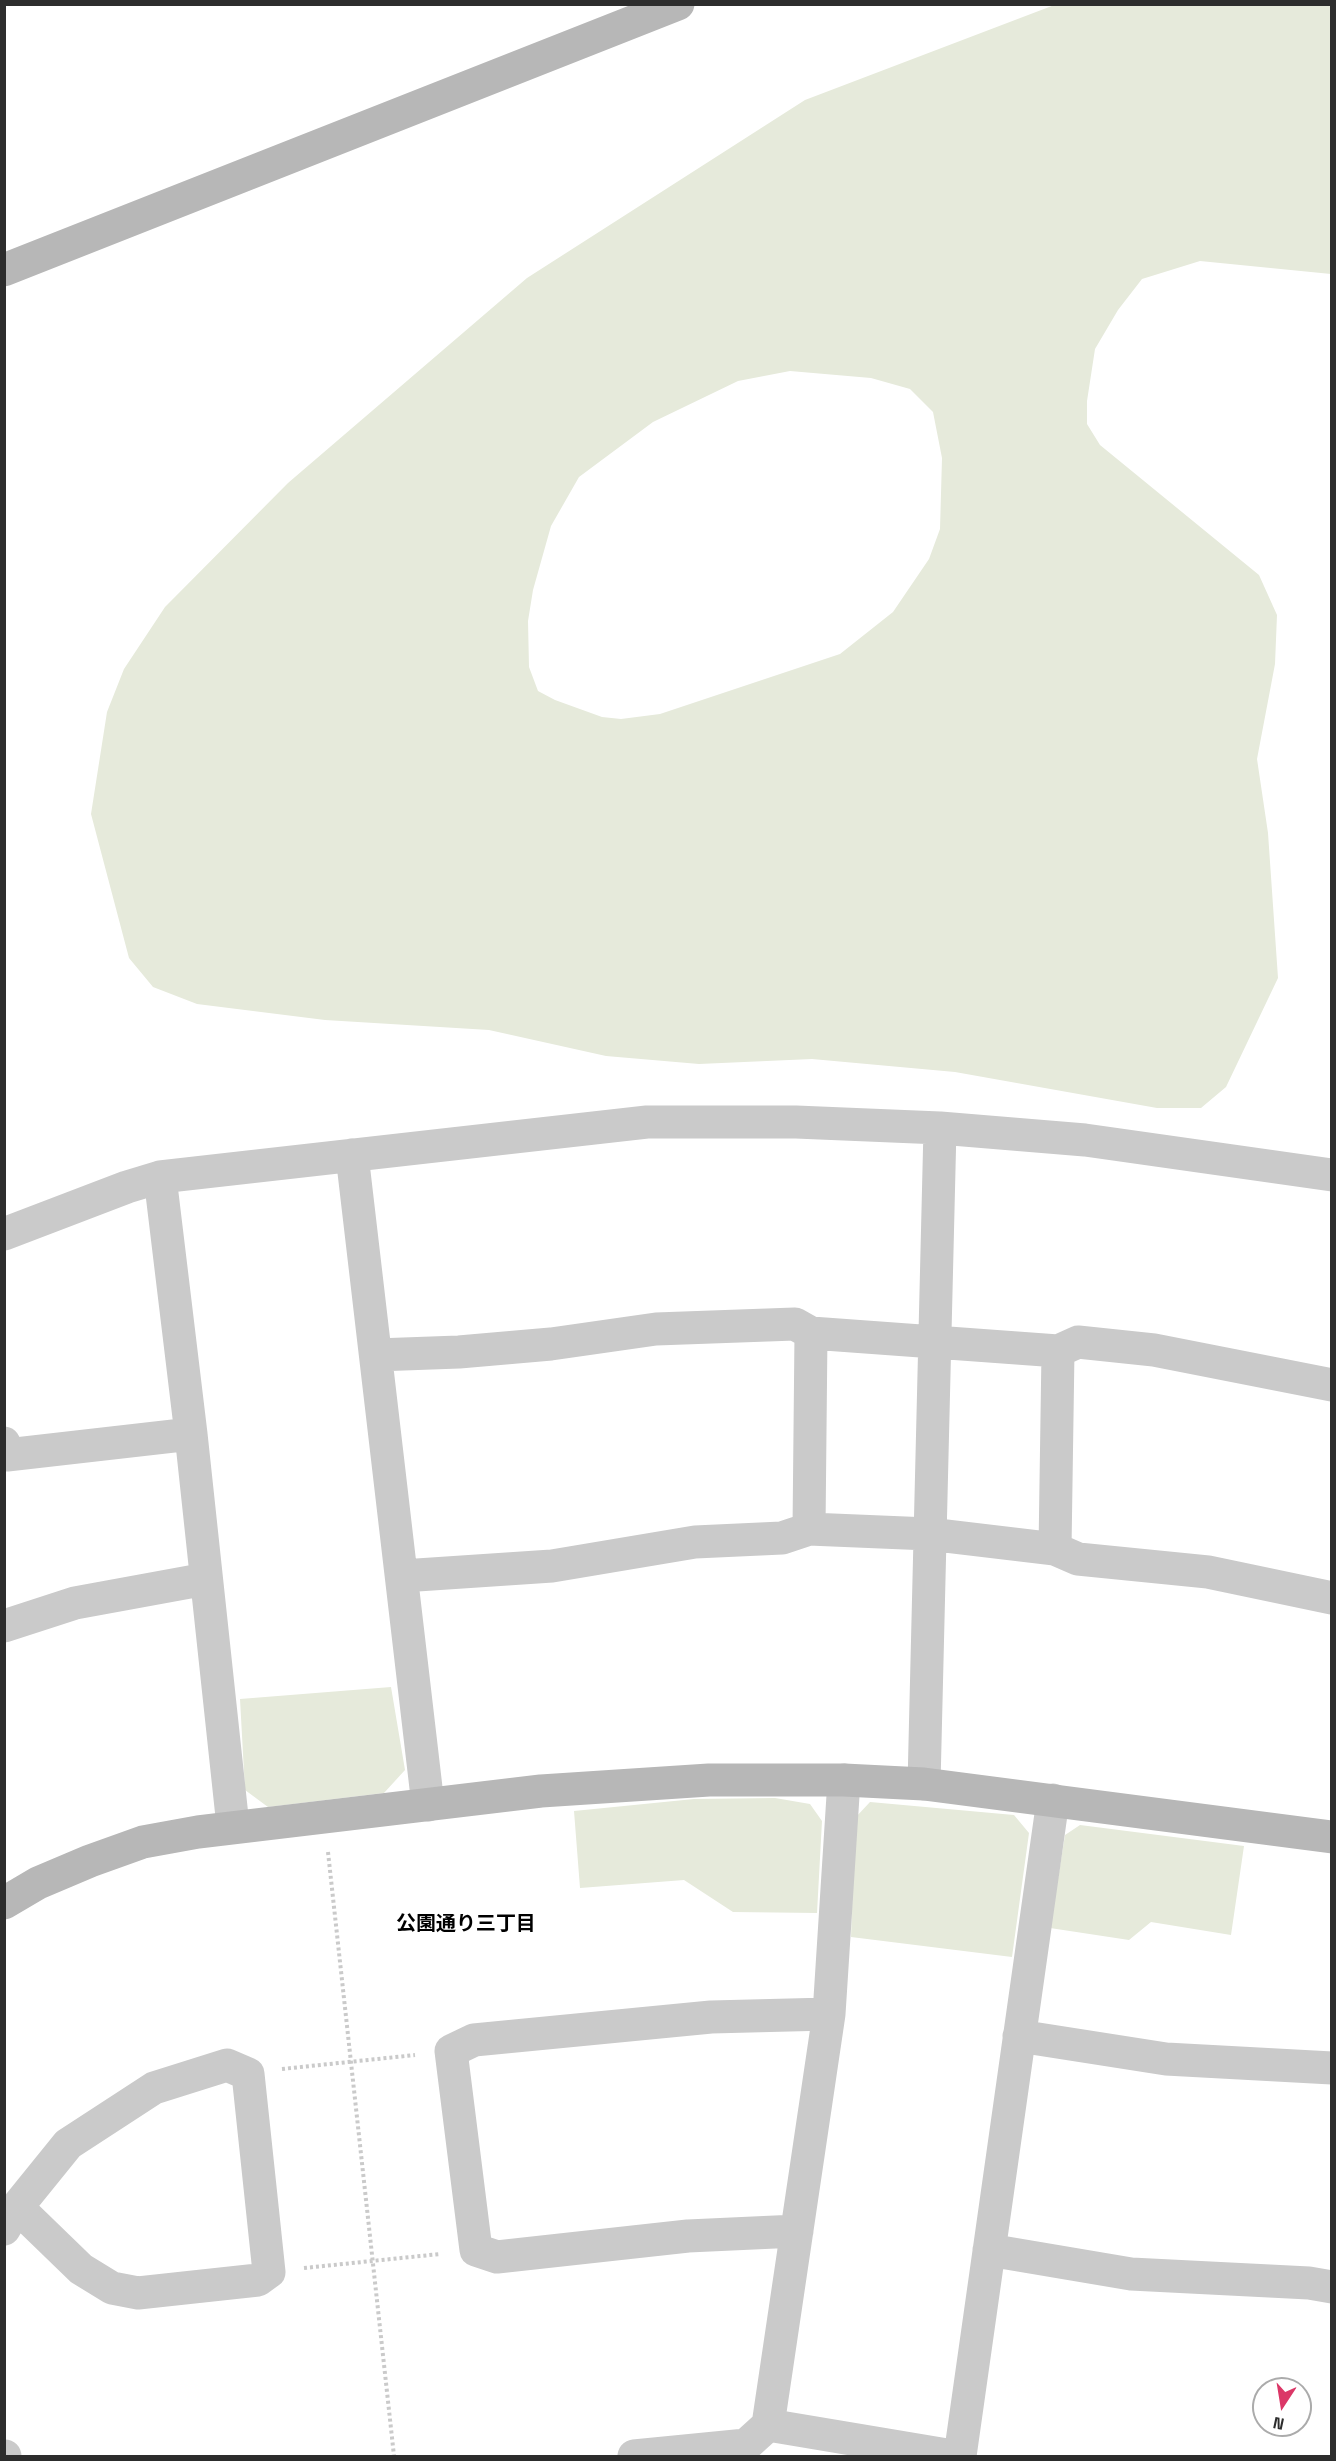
<!DOCTYPE html>
<meta charset="utf-8">
<style>
body{margin:0}
#map{position:relative;width:1336px;height:2461px;overflow:hidden;background:#fff;font-family:"Space Grotesk",sans-serif}
canvas{display:block}
.frame{position:absolute;inset:0;border:6px solid #2d2d2d;pointer-events:none}
.north{position:absolute;left:1252px;top:2377px;width:60px;height:60px;box-sizing:border-box;background:#fff;border:2px solid #ababab;border-radius:50%;rotate:192deg;font-size:16px;font-weight:700;line-height:24px;text-align:center;color:#2d2d2d}
.north::after{content:'';display:block;margin:auto;width:21px;height:27px;background:#db3767;clip-path:polygon(50% 0,100% 100%,50% 72%,0 100%)}
</style>
<div id="map">
<canvas width="1336" height="2461"></canvas>
<div class="frame"></div>
<div class="north">N</div>
</div>
<script>
const c = document.querySelector('canvas').getContext('2d');
c.lineJoin = 'round';
function paint(path, color) { c.fillStyle = color; c.fill(path, 'evenodd'); }
const poly = rows => new Path2D(rows.map(r => 'M' + r).join(''));
function strokePath(path, color, width, dash) { c.strokeStyle = color; c.lineWidth = width; c.lineCap = dash ? 'butt' : 'round'; c.setLineDash(dash || []); c.stroke(path); }
function drawText(font, color, halo, rows, align = 'center') {
  c.font = font + ' "Space Grotesk","Noto Sans JP",sans-serif'; c.lineWidth = 6; c.setLineDash([]); c.textBaseline = 'middle'; c.strokeStyle = halo; c.fillStyle = color; for (const [text, x, y, turn = 0] of rows) {
    c.save(); c.translate(x, y); c.rotate((+turn || 0) * Math.PI / 180); c.textAlign = isNaN(turn) ? turn : align; if (halo) c.strokeText(text, 0, 0); c.fillText(text, 0, 0); c.restore();
  }
}
const green = poly([
 [1057,4,1331,5,1331,274,1200,261,1142,279,1118,310,1095,349,1087,401,1087,424,1100,445,1259,575,1277,615,1275,664,1257,759,1268,833,1278,978,1226,1087,1201,1108,1157,1108,955,1072,812,1059,699,1064,606,1056,489,1030,325,1020,197,1004,153,987,129,958,91,814,107,712,124,669,165,607,288,483,527,278,805,100],
 [790,371,871,378,910,389,933,412,942,458,940,529,929,559,893,612,840,654,660,714,621,719,602,717,555,700,538,691,529,667,528,621,533,590,551,526,579,477,653,422,738,381],
 [391,1687,405,1770,384,1793,268,1807,245,1790,240,1699],
 [775,1798,810,1804,822,1821,817,1913,733,1912,684,1880,580,1888,574,1811,694,1799],
 [870,1802,1014,1815,1029,1833,1012,1957,851,1937,855,1818],
 [1080,1825,1244,1846,1231,1935,1151,1922,1129,1940,1050,1928,1065,1835]
]);
const path = poly([
 [328,1852,394,2456],
 [282,2069,415,2055],
 [304,2268,440,2254]
]);
const street = poly([
 [352,1155,428,1805],
 [160,1177,191,1434,233,1826],
 [4,1234,127,1187,160,1177,647,1122,796,1122,940,1128,1085,1140,1332,1175],
 [811,1333,1058,1351],
 [376,1355,459,1352,551,1344,656,1329,795,1324,811,1333,809,1529,782,1538,695,1542,552,1566,402,1576],
 [1332,1385,1154,1350,1078,1342,1058,1351,1055,1549,1078,1559,1208,1572,1332,1598],
 [4,1443,7,1455,191,1434],
 [809,1529,929,1534,1055,1549],
 [4,1626,75,1603,206,1579],
 [924,1784,940,1128],
 [1019,2036,1166,2059,1332,2068],
 [4,2229,17,2207,68,2144,154,2088,227,2065,248,2074,269,2272,258,2280,138,2293,112,2288,81,2269,17,2207],
 [797,2231,688,2236,497,2257,476,2250,451,2051,474,2040,711,2017,829,2014],
 [989,2250,1131,2274,1309,2283,1332,2287],
 [768,2425,953,2456],
 [4,2456,5,2456],
 [634,2456,746,2445,768,2425,829,2014,844,1780],
 [960,2456,1053,1800]
]);
const secondary = poly([
 [4,270,678,4],
 [4,1903,38,1883,90,1861,143,1842,198,1832,541,1791,709,1780,844,1780,924,1784,1332,1837]
]);
const neighbourhoodNames = [
 ["公園通り三丁目",466,1925]
];
paint(green, '#e6eadb');
strokePath(path, '#cacaca', 4, [3, 3]);
strokePath(street, '#cacaca', 33);
strokePath(secondary, '#b7b7b7', 33);
drawText('bold 20px', '#000', '#fff', neighbourhoodNames);
</script>
